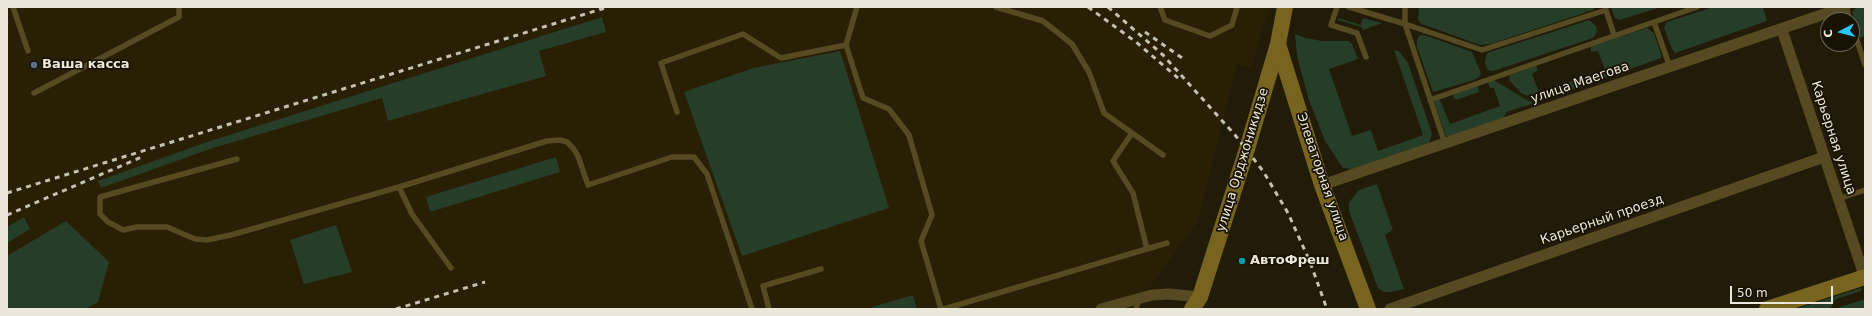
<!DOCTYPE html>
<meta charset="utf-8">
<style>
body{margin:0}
#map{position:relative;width:1872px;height:316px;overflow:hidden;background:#211b08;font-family:"DejaVu Sans",sans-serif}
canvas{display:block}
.frame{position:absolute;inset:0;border:8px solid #ebe7db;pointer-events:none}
.north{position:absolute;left:1820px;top:12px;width:40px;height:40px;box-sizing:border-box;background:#181202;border:1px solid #6c6759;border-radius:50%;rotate:263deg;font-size:11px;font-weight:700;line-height:16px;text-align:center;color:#ebe7db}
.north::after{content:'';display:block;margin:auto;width:14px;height:18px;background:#21c9fd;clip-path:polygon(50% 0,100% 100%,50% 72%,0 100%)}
.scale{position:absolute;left:1730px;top:286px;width:103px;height:18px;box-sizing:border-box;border:2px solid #ebe7db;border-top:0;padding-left:5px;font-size:12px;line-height:14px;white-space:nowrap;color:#ebe7db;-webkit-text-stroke:3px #181202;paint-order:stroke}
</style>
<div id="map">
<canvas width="1872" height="316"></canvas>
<div class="frame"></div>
<div class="north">С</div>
<div class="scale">50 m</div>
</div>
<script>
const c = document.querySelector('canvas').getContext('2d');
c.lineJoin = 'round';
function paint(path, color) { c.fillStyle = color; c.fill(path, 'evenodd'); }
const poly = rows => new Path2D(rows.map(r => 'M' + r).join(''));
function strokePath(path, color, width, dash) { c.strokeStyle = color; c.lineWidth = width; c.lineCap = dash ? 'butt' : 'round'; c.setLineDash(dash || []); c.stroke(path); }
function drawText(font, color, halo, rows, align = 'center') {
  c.font = font + ' "DejaVu Sans",sans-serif'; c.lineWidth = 3.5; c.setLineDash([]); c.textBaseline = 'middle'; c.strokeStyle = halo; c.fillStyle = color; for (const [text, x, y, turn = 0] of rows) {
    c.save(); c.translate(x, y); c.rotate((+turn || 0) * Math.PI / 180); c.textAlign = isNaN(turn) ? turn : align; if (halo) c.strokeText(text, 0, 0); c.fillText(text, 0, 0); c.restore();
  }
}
const built = poly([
 [7,7,1269,7,1251,68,1237,64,1199,220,1134,309,7,309]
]);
const green = poly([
 [1419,7,1595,7,1593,10,1490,44,1480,45,1422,24,1418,20],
 [1611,7,1661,7,1620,20,1615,18],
 [1713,7,1763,7,1767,21,1675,53,1672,49,1664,28,1667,22],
 [1865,7,1865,36,1860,38,1852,12,1856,8],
 [602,17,606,32,539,51,546,76,388,121,382,98,210,149,101,188,98,181,207,142],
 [1338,18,1361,25,1363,18,1382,23,1363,30,1361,27,1338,20],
 [1589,20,1596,26,1597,32,1593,38,1493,71,1488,70,1486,67,1485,61,1487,53],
 [1647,28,1654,33,1661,54,1661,58,1540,101,1535,98,1533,96,1534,94,1528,96,1521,93,1509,80,1510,75,1536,66,1538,70,1532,74,1539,92,1605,70,1598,51,1592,52,1591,51,1591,46],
 [1295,34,1306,38,1322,41,1348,41,1352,44,1358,59,1329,69,1352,136,1371,130,1378,151,1423,135,1394,50,1399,51,1408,63,1432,134,1429,143,1354,169,1343,168,1325,141,1308,97,1297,56],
 [1420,35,1427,36,1472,52,1481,73,1479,77,1474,80,1433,92,1417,47,1417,39],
 [840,51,889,208,742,256,684,92,753,68],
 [1494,80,1525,99,1535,103,1506,112,1504,118,1453,136,1446,136,1434,102,1436,100,1440,100,1450,124,1500,106,1494,88,1490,88,1488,83,1488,81],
 [1478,86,1479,92,1456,100,1453,97,1454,93],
 [556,157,560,172,430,212,426,197],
 [1377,184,1393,230,1385,235,1404,289,1390,292,1384,292,1378,288,1349,211,1349,202,1359,190],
 [24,217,30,229,7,243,7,227],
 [66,221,109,262,98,302,85,309,7,309,7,256],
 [336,225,352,272,304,284,290,240],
 [1861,288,1861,291,1836,299,1830,309,1796,309],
 [913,295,917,309,872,309,872,307],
 [1865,299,1865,309,1838,309,1840,307]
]);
const lane = poly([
 [13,7,28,51],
 [857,7,846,45,863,98,889,109,909,135,932,215,921,241,941,309],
 [996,7,1043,21,1072,44,1089,72,1104,113,1163,155],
 [1160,7,1165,20,1210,36,1232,25,1237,7],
 [1337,7,1331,25,1357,33,1366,57],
 [1349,7,1405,24,1405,7],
 [1605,7,1614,35],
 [1846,7,1850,20],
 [1654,22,1670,67],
 [1405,24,1482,50,1606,10],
 [1405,24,1445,144],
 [1852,25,1865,65],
 [34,93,179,17,179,7],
 [1430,100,1697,7],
 [677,112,661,63,743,34,781,58,846,45],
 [1132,133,1113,161,1133,193,1147,249],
 [237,159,100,197,100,214,108,222,123,230,137,227,167,227,195,239,207,240,231,235,399,187,547,141,560,140,567,142,573,148,578,156,588,185,672,157,694,157,707,174,752,309],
 [399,187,412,214,451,268],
 [1838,199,1865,190],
 [769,309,763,286,821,269],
 [944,309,1167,243],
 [1136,309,1139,298]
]);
const street = poly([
 [1782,30,1865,278],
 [1322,185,1845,7],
 [1101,309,1152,295,1169,294,1200,297],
 [1390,309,1824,157]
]);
const secondary = poly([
 [1278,44,1322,185,1368,309],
 [1192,309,1200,297,1247,149,1278,44,1285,7],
 [1767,309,1865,277]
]);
const rail = poly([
 [1088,7,1136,42,1178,78],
 [1108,7,1163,55,1235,135,1263,171,1288,213,1310,262,1327,309],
 [1145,32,1185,60],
 [7,193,608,7],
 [7,215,144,156],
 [396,309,485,282]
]);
const markers = [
 [34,65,4,"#5c6f8a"],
 [1242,261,4,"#0f9aa8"]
];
const poiNames = [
 ["Ваша касса",42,65],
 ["АвтоФреш",1250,261]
];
const streetNames = [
 ["улица Маегова",1580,83,-19],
 ["Карьерная улица",1833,138,72],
 ["улица Орджоникидзе",1243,160,-73],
 ["Элеваторная улица",1322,177,71],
 ["Карьерный проезд",1602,220,-19]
];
paint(built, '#281f05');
paint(green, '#263d27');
strokePath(lane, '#564a22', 5.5);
strokePath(street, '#564a22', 11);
strokePath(secondary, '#77651f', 16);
strokePath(rail, '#c5c1b3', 3, [5, 5]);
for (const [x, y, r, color] of markers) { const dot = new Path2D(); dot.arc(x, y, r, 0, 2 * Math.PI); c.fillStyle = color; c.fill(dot); strokePath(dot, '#181202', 1.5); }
drawText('bold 13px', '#ebe7db', '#181202', poiNames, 'left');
drawText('13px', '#ebe7db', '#181202', streetNames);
</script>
